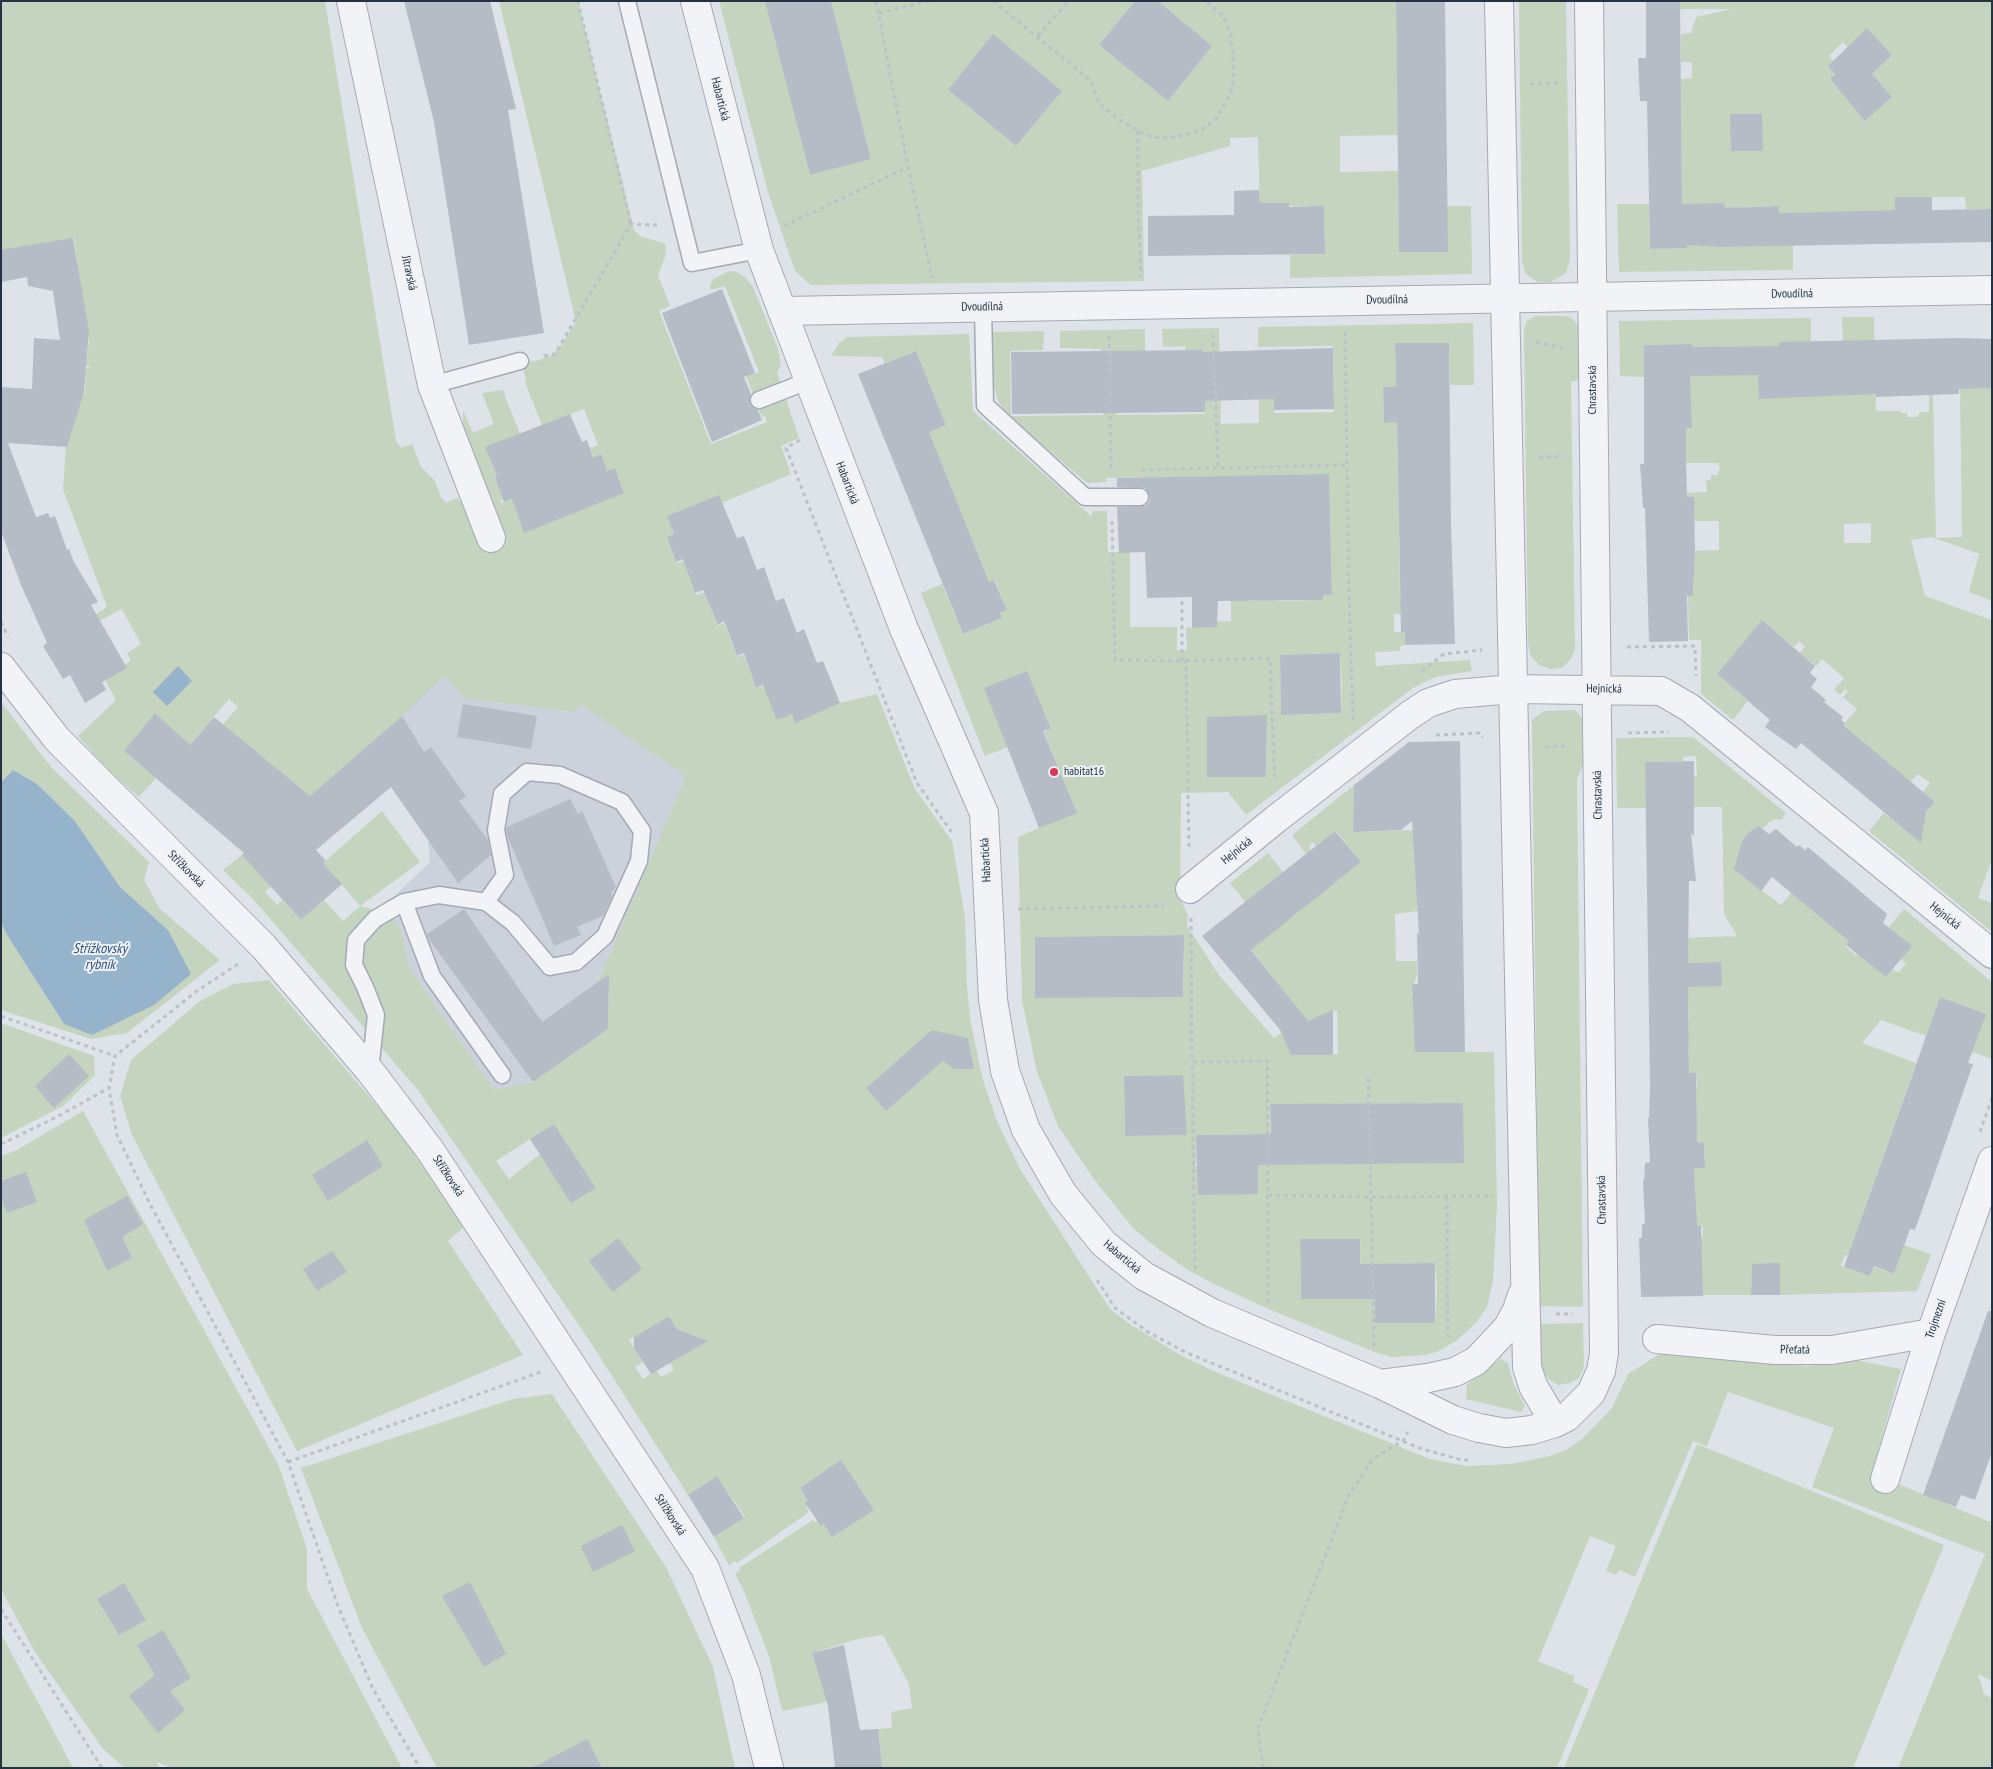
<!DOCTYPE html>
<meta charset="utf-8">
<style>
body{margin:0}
#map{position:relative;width:1993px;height:1769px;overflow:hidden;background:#dee3e9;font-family:"PT Sans Narrow",sans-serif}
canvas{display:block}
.frame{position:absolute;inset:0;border:2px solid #263141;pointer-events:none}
</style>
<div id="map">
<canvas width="1993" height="1769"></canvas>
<div class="frame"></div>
</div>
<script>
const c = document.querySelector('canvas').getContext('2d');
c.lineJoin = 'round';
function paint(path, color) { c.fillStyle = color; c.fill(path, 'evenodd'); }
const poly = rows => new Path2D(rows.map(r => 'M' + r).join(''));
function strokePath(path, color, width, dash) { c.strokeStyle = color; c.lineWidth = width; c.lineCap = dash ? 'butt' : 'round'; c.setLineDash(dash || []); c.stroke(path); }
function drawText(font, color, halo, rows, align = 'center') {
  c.font = font + ' "PT Sans Narrow",sans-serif'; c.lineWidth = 4; c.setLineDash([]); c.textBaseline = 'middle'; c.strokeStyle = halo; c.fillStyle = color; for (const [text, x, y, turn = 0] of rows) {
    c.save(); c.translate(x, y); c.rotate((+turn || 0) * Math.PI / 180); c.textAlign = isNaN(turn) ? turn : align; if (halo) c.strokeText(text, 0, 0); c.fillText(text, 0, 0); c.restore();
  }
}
const built = poly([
 [445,675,580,703,687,776,599,981,609,984,604,1032,533,1082,493,1091,408,966,402,933,379,911,430,862,428,840,364,749]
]);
const green = poly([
 [1,1,325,1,396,441,401,448,412,444,421,467,435,481,441,497,446,503,457,498,467,507,483,548,505,539,463,426,463,410,473,433,494,424,482,393,502,390,505,392,504,394,520,434,497,476,495,478,503,499,500,501,501,503,512,499,524,532,624,492,615,469,607,471,593,458,590,448,598,445,584,409,542,425,526,385,523,363,539,360,550,356,559,348,576,322,499,1,578,1,634,230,640,236,666,244,665,257,658,275,670,306,659,311,711,444,767,422,765,416,762,417,746,376,759,372,725,286,711,290,710,286,713,279,727,272,732,271,737,272,746,278,753,287,778,349,781,364,777,373,799,438,781,446,791,474,722,503,719,496,667,516,674,534,667,537,676,562,677,563,684,561,695,593,697,595,704,592,718,626,724,623,737,657,744,655,756,688,764,686,777,719,792,714,796,722,840,703,877,694,915,789,952,841,965,917,967,988,970,1018,982,1077,997,1121,1020,1169,1110,1309,1130,1324,1182,1356,1218,1373,1430,1459,1466,1466,1511,1464,1550,1456,1566,1450,1582,1439,1612,1408,1628,1374,1666,1350,1702,1351,1774,1364,1810,1366,1850,1359,1901,1369,1872,1473,1992,1523,1992,1681,1978,1674,1984,1694,1992,1698,1992,1768,1898,1768,1985,1554,1812,1487,1834,1428,1728,1392,1707,1446,1693,1441,1635,1577,1619,1570,1616,1575,1606,1571,1616,1546,1590,1536,1538,1661,1574,1676,1573,1682,1589,1689,1557,1768,882,1768,878,1729,892,1728,891,1712,912,1708,909,1684,883,1635,858,1639,812,1653,827,1702,782,1711,769,1656,744,1591,735,1574,740,1570,739,1568,813,1520,815,1522,818,1521,841,1461,800,1488,808,1501,807,1509,809,1512,737,1563,735,1561,729,1565,714,1537,745,1517,717,1476,688,1495,591,1343,418,1090,253,899,223,870,244,853,271,887,265,892,277,905,282,900,301,920,324,900,343,921,360,906,323,863,382,811,420,862,360,906,390,914,402,933,408,966,494,1090,533,1082,608,1029,609,985,605,981,598,982,686,776,580,704,573,712,464,698,445,675,402,716,286,818,218,730,238,707,229,699,185,751,155,714,124,751,156,778,139,797,109,771,78,736,116,700,105,680,131,660,127,653,141,644,122,609,99,621,75,627,107,607,63,489,66,446,82,394,85,393,86,368,89,368,89,366,86,366,89,341,74,239,1,251],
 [904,1055,924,1077,886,1111,866,1088],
 [554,1124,596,1188,540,1154,509,1179,496,1161],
 [669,1316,680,1333,685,1332,691,1335,670,1363,674,1370,661,1377,656,1370,643,1379,635,1367,643,1362,629,1340],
 [719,1,766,1,810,175,871,159,831,1,1135,1,1099,45,1168,101,1212,46,1158,1,1396,1,1398,135,1340,136,1340,172,1398,171,1399,252,1447,206,1471,206,1472,274,1290,278,1290,255,1325,254,1324,207,1289,206,1288,203,1260,216,1258,137,1230,138,1230,146,1142,171,1144,281,810,285,795,271,768,192],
 [993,35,1062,91,1016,146,948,90],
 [1519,1,1566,1,1570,260,1566,273,1551,282,1537,282,1526,274,1522,261],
 [1680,1,1992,1,1992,209,1966,209,1965,197,1932,197,1895,216,1822,212,1779,213,1779,206,1743,207,1793,245,1793,270,1619,272,1617,204,1649,204,1650,249,1687,248,1687,222,1682,221,1681,79,1692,78,1692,62,1681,62,1681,34,1691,33,1696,17,1732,9,1680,9],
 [1868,29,1892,55,1872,74,1892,97,1865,121,1830,79,1835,73,1828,66,1834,61,1829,56,1843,42,1848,47],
 [1724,203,1725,246,1708,204],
 [1535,316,1567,316,1574,320,1580,330,1580,380,1571,382,1575,649,1570,660,1562,668,1550,669,1539,665,1530,655,1528,642,1524,329,1527,321],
 [1842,317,1874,317,1876,411,1901,411,1901,413,1907,413,1907,417,1917,417,1921,412,1929,412,1929,395,1933,395,1936,538,1962,537,1960,388,1992,388,1992,601,1969,592,1979,554,1932,537,1911,540,1925,596,1992,620,1992,859,1978,898,1992,903,1992,932,1869,831,1884,813,1911,834,1923,831,1924,821,1921,818,1935,802,1923,792,1930,783,1918,774,1910,782,1843,725,1857,709,1843,697,1848,691,1845,689,1840,695,1834,690,1844,678,1822,659,1816,666,1800,653,1805,646,1799,641,1794,647,1762,621,1717,674,1748,701,1733,720,1701,694,1701,640,1689,640,1688,596,1693,596,1694,579,1687,551,1719,550,1719,521,1694,521,1686,497,1686,493,1707,492,1706,480,1711,480,1711,475,1718,475,1718,471,1720,470,1719,463,1686,463,1685,428,1692,428,1691,410,1685,410,1684,365,1693,365,1692,344,1644,345,1644,377,1620,376,1619,321,1811,318,1811,342,1779,342,1779,356,1823,396,1838,396,1843,341],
 [1737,347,1755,347,1755,375,1738,375],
 [1871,523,1871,543,1844,543,1844,524],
 [1473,323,1474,385,1450,385,1449,343,1395,344,1396,387,1383,387,1384,422,1397,422,1400,596,1404,614,1394,614,1394,632,1405,632,1405,645,1400,646,1400,651,1375,652,1376,666,1470,660,1472,671,1435,677,1413,688,1246,815,1228,792,1181,793,1180,898,1188,916,1187,926,1219,975,1274,1038,1281,1033,1279,1028,1300,1012,1251,949,1262,941,1267,929,1230,883,1268,853,1283,872,1265,887,1290,919,1300,912,1295,906,1332,885,1361,862,1336,831,1316,846,1313,842,1309,846,1311,850,1306,854,1292,835,1354,785,1354,832,1414,830,1418,911,1395,914,1396,961,1417,961,1417,974,1411,994,1417,994,1415,1052,1494,1052,1497,1205,1493,1281,1487,1307,1476,1323,1456,1341,1436,1352,1425,1355,1392,1357,1375,1352,1273,1311,1216,1285,1186,1269,1153,1245,1133,1228,1096,1182,1058,1126,1037,1072,1022,1000,1018,837,1076,812,1044,732,1051,729,1027,672,1008,747,985,756,921,593,942,584,963,634,1002,618,1000,613,1007,610,995,580,989,582,928,432,946,425,916,351,884,363,882,357,831,356,839,343,847,337,969,334,973,411,1091,516,1093,511,1107,511,1108,552,1130,552,1130,627,1177,627,1177,650,1187,650,1186,627,1192,628,1215,622,1231,621,1231,597,1249,597,1249,601,1263,601,1264,596,1276,596,1277,601,1322,600,1323,595,1332,594,1329,475,1106,478,1106,482,1087,483,1012,419,999,403,994,387,993,332,1044,331,1043,350,1010,351,1011,416,1103,415,1101,349,1060,348,1060,331,1145,329,1145,351,1116,415,1205,414,1204,351,1186,351,1185,346,1163,347,1162,329,1219,328,1221,424,1259,423,1259,399,1274,399,1274,413,1334,412,1333,346,1258,347,1258,327],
 [1340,653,1342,684,1341,713,1281,715,1280,655],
 [1207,717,1267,742,1266,777,1207,776],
 [1182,935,1184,962,1183,997,1035,997,1035,937],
 [1337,1010,1338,1054,1291,1055,1282,1032],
 [1182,1075,1184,1135,1125,1136,1124,1076],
 [1462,1103,1463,1163,1374,1163,1374,1104],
 [1270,1104,1360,1163,1271,1164],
 [1257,1134,1258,1194,1196,1166,1197,1135],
 [1300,1239,1360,1239,1361,1299,1301,1298],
 [1435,1263,1437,1290,1435,1323,1376,1323,1375,1264],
 [1,702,51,767,149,862,144,880,160,909,220,960,127,1033,91,1039,1,1010,1,922,7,935,64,1024,168,930,120,887,75,821,37,784,13,770,1,782],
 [1575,710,1587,724,1587,755,1577,779,1583,1307,1539,1306,1532,720,1544,711],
 [1693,737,1786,813,1781,820,1775,819,1769,822,1763,829,1759,826,1749,832,1742,841,1738,872,1781,905,1792,892,1849,941,1845,946,1856,956,1861,950,1886,977,1893,969,1898,973,1906,964,1901,959,1889,927,1904,909,1992,982,1992,1059,1972,1052,1985,1014,1940,997,1926,1036,1881,1020,1862,1043,1916,1063,1848,1256,1845,1255,1841,1266,1870,1276,1874,1267,1894,1274,1904,1245,1931,1254,1917,1291,1780,1295,1780,1264,1752,1264,1751,1295,1703,1295,1694,1237,1703,1237,1703,1227,1685,1227,1690,1168,1705,1168,1704,1143,1697,1142,1697,1132,1689,1132,1689,1093,1696,1093,1697,1085,1696,1073,1689,1073,1689,1045,1681,1044,1681,1020,1689,1020,1688,1000,1681,1000,1688,972,1688,951,1680,938,1737,936,1724,914,1722,807,1693,807,1693,777,1697,776,1696,756,1683,757,1683,761,1645,762,1646,808,1617,808,1616,738],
 [269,980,397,1129,464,1227,448,1241,523,1355,297,1451,132,1135,120,1096,131,1060,200,1001,233,984],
 [1,1023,94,1056,95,1075,63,1106,1,1138],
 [83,1111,278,1464,307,1549,307,1589,402,1768,171,1768,157,1762,159,1768,125,1768,103,1749,35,1652,1,1589,1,1156,17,1150],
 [1583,1323,1584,1367,1579,1378,1570,1383,1558,1385,1547,1378,1541,1369,1540,1324],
 [1501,1359,1508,1363,1513,1383,1525,1406,1521,1412,1466,1399,1467,1384],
 [552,1394,666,1567,713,1667,735,1768,437,1768,362,1628,301,1468,513,1399],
 [1697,1444,1944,1545,1853,1768,1564,1768],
 [1,1634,59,1741,73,1768,1,1768]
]);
const water = poly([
 [178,666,192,681,167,706,153,692],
 [13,770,37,784,75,821,120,887,168,930,191,974,154,1005,92,1035,64,1024,7,935,1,922,1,782]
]);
const building = poly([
 [404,1,490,1,516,109,508,110,544,333,469,345,434,122],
 [765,1,831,1,871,159,810,175],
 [1135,1,1158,1,1212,46,1168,101,1099,45],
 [1396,1,1445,1,1448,252,1399,252],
 [1646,1,1680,1,1682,204,1724,203,1725,208,1779,206,1779,213,1861,211,1895,210,1895,197,1932,197,1932,210,1992,209,1992,242,1721,247,1687,245,1687,248,1650,249,1647,101,1640,101,1638,58,1646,58],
 [1867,28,1892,55,1872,74,1892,97,1865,121,1830,79,1835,74,1828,66],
 [993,34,1062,91,1016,146,948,90],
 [1730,114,1762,114,1763,151,1731,151],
 [1259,190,1260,203,1289,203,1289,207,1324,206,1325,254,1148,256,1148,216,1234,215,1234,191],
 [73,238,89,331,84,392,67,447,8,443,36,517,48,513,50,518,55,516,67,550,69,549,74,562,98,602,91,605,127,668,102,682,106,690,85,703,70,675,63,679,43,646,47,643,21,585,1,531,1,387,32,389,34,338,60,340,53,291,28,286,27,277,1,282,1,250],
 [722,289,755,373,744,377,751,394,750,403,753,408,758,410,762,420,712,442,662,313],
 [1959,338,1992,339,1992,388,1959,389,1959,394,1876,397,1876,394,1759,399,1758,375,1690,376,1692,428,1686,428,1686,463,1687,497,1694,497,1695,550,1693,596,1687,596,1688,641,1649,642,1645,508,1643,508,1640,464,1644,464,1644,345,1692,344,1693,347,1779,346,1779,342],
 [1395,343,1449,343,1451,526,1455,644,1405,645,1405,632,1401,632,1397,422,1384,423,1383,387,1396,387],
 [1333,348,1334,409,1274,410,1274,399,1205,401,1205,412,1012,414,1011,352,1203,350,1203,352],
 [916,351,946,425,929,432,989,582,994,580,1007,610,1000,613,1002,618,963,634,858,374],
 [570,414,582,442,587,440,593,458,601,454,607,471,615,468,624,493,524,533,512,499,504,502,495,478,497,475,485,447],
 [1329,474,1332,595,1323,595,1323,600,1218,601,1217,627,1192,628,1192,597,1147,598,1145,552,1119,553,1117,507,1145,506,1149,502,1150,497,1145,488,1117,487,1117,478],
 [719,495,737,538,744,536,757,570,764,567,776,601,784,598,797,633,804,629,817,663,823,661,840,703,795,723,792,714,777,720,763,685,756,688,744,653,737,656,724,621,718,625,703,590,695,593,683,559,676,562,667,537,674,534,667,516],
 [1762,620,1815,666,1810,673,1817,679,1811,687,1826,700,1824,702,1843,717,1841,720,1845,723,1843,725,1935,802,1926,812,1921,843,1801,743,1796,749,1765,727,1770,720,1717,674],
 [1340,653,1341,713,1281,715,1280,655],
 [1027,671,1051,729,1043,731,1077,813,1039,828,984,688],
 [463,704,537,716,531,749,457,737],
 [155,713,190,745,214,717,310,796,402,716,424,752,431,747,466,796,459,801,488,840,491,855,458,883,391,787,316,850,326,861,323,863,342,884,301,920,242,855,244,853,124,751],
 [1267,715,1266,777,1207,777,1207,717],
 [1460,741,1465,1052,1415,1052,1412,984,1418,984,1417,932,1419,934,1412,821,1401,830,1353,832,1354,785,1409,742],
 [1694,761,1694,836,1691,833,1696,881,1689,881,1688,963,1721,962,1722,986,1688,987,1689,1073,1696,1073,1697,1142,1704,1143,1705,1168,1694,1168,1697,1226,1701,1226,1703,1296,1641,1297,1639,1238,1642,1238,1642,1224,1645,1224,1643,1180,1644,1180,1645,1163,1650,1162,1648,1118,1649,1118,1650,1085,1645,762],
 [570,799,578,814,582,811,616,887,611,893,612,896,603,916,577,927,581,935,554,946,508,838,506,830,507,827],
 [1759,826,1769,834,1776,829,1797,847,1799,845,1805,850,1808,847,1887,914,1883,923,1912,946,1886,977,1846,945,1849,941,1772,877,1761,891,1734,869,1742,841,1749,832],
 [1335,831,1361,862,1251,950,1308,1021,1333,1010,1333,1055,1291,1055,1281,1031,1202,936],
 [464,909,542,1022,609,974,608,1029,533,1082,428,938,427,934],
 [1184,935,1183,997,1035,998,1035,937],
 [1940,997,1986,1014,1968,1063,1973,1064,1915,1230,1910,1229,1894,1274,1874,1266,1870,1276,1844,1267],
 [932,1030,968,1038,974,1069,954,1069,943,1061,886,1111,866,1088],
 [69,1054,89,1076,54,1108,35,1086],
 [1183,1075,1187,1135,1125,1136,1124,1076],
 [1463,1103,1464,1163,1258,1165,1258,1194,1198,1195,1196,1135,1271,1134,1270,1104],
 [554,1124,596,1188,571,1203,530,1139],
 [367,1140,383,1166,328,1201,312,1175],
 [26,1172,37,1202,7,1213,1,1198,1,1181],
 [127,1196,143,1224,122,1237,132,1258,107,1271,84,1220],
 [618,1238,642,1269,613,1292,589,1261],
 [1300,1239,1360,1239,1360,1264,1435,1263,1435,1323,1375,1323,1375,1299,1301,1299],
 [332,1251,347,1272,317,1291,303,1269],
 [1780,1263,1780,1295,1751,1295,1752,1264],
 [1988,1311,1992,1311,1992,1452,1975,1500,1961,1495,1956,1507,1923,1495],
 [669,1316,677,1329,708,1341,651,1374,634,1348,634,1337],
 [841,1460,874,1510,832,1537,824,1524,821,1526,805,1503,808,1501,800,1488],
 [717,1476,744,1518,714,1537,688,1495],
 [622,1525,635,1551,593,1572,581,1546],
 [470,1582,506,1654,484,1667,442,1596],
 [124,1583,146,1620,119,1635,97,1599],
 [163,1630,191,1678,170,1691,185,1710,158,1733,129,1696,155,1675,137,1645],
 [844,1645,860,1730,878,1729,882,1768,835,1768,828,1706,812,1653],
 [587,1739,602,1768,532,1768]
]);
const path = poly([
 [578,1,631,224],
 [876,1,908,167,932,278],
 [993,1,1090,80,1100,104,1118,119,1138,131,1153,137,1168,138,1186,135,1203,129,1216,119,1231,93,1234,72,1231,33,1223,16,1206,1],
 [879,13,929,1],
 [1038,36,1069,1],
 [1530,84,1559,83],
 [1138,131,1138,209,1141,276],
 [784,226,908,167],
 [1345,332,1349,594,1353,720],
 [1213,334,1218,468],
 [1109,336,1111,472],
 [1536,342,1564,348],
 [544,356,555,354,631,224,657,225],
 [800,440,786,448,917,783,953,834],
 [1539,458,1563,456],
 [1141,470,1347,465],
 [1112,521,1115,660,1186,661,1189,850],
 [1,622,8,637],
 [1627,647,1695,646,1696,676],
 [1182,661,1182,598],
 [1186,661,1270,658,1275,780],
 [1422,671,1444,654,1482,650],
 [1628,733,1669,732],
 [1436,735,1480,733,1483,737],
 [1545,747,1566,746],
 [1018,909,1164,906],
 [1191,918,1192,1061],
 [238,964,197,991,115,1056,109,1088,117,1135,149,1202,288,1462,338,1606,373,1689,420,1768],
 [1,1016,115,1056],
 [1368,1078,1371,1197,1493,1196],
 [1980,1132,1992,1098],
 [1,1144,51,1120,109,1088],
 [1268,1195,1371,1197,1374,1348],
 [1447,1197,1448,1341],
 [1195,1269,1192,1062,1267,1061,1268,1303],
 [1097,1280,1115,1308,1148,1332,1185,1352,1422,1449,1462,1460,1472,1460],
 [1556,1314,1573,1314],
 [288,1462,541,1372],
 [1,1609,102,1768],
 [1263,1768,1258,1728,1349,1495,1373,1459,1404,1440,1408,1432]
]);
const lane = poly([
 [627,1,692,263,759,250],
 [983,307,985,405,1085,497,1140,497],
 [432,385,520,361],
 [759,400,808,381],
 [404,902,432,976,502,1075],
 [370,1071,376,1015,365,987,354,965,356,940,375,919,404,902,439,895,486,902,513,923,550,967,576,962,605,936,639,861,642,831,622,802,560,775,527,772,502,794,496,830,505,875,486,902]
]);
const street = poly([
 [351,1,432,385,491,538],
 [695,1,759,250,904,629,984,813,993,1000,1005,1071,1026,1130,1063,1194,1104,1244,1144,1276,1212,1313,1380,1384,1453,1420,1479,1428,1506,1433,1532,1430,1555,1423,1567,1417,1591,1393,1601,1371,1604,1353,1589,1],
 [1499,1,1527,1367,1533,1386,1555,1423],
 [782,311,1992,290],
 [1,667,57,739,264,947,370,1071,430,1150,705,1568,746,1675,769,1768],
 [1190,889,1276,819,1410,715,1428,703,1455,694,1513,689,1661,691,1690,708,1992,954],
 [1657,1339,1775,1350,1832,1350,1931,1333],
 [1380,1384,1428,1378,1455,1372,1476,1361,1508,1327,1517,1310,1522,1295],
 [1885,1479,1931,1333,1992,1161]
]);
const markers = [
 [1054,772,5,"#da3758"]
];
const streetNames = [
 ["Habartická",720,99,76],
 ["Jitravská",409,273,78],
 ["Dvoudílná",1792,294,-1],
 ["Dvoudílná",1387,300,-1],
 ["Dvoudílná",982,307,-1],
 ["Chrastavská",1593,390,-90],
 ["Habartická",847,483,69],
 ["Hejnická",1604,689,1],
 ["Chrastavská",1598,795,-91],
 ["Hejnická",1237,851,-39],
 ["Habartická",986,860,-93],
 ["Střížkovská",186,869,45],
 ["Hejnická",1945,916,39],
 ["Střížkovská",448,1176,57],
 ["Chrastavská",1602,1200,-91],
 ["Habartická",1122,1257,40],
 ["Trojmezní",1936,1319,-71],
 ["Přeťatá",1795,1350,1],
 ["Střížkovská",670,1515,57]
];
const poiNames = [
 ["habitat16",1064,772]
];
const waterNames = [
 ["Střížkovský",100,949],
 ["rybník",100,965]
];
paint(built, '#ccd2db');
paint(green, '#c5d4be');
paint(water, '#96b3cc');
paint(building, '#b5bcc6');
strokePath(lane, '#a3aab3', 19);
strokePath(street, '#a3aab3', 30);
strokePath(path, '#bcc1c8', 3, [4, 4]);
strokePath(lane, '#f1f3f7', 16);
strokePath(street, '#f1f3f7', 28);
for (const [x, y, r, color] of markers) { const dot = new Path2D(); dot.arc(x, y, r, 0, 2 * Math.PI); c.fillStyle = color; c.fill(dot); strokePath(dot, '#eef2f6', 2); }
drawText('12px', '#263141', '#eef2f6', streetNames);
drawText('12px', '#263141', '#eef2f6', poiNames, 'left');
drawText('italic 14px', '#2c5279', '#eef2f6', waterNames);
</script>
